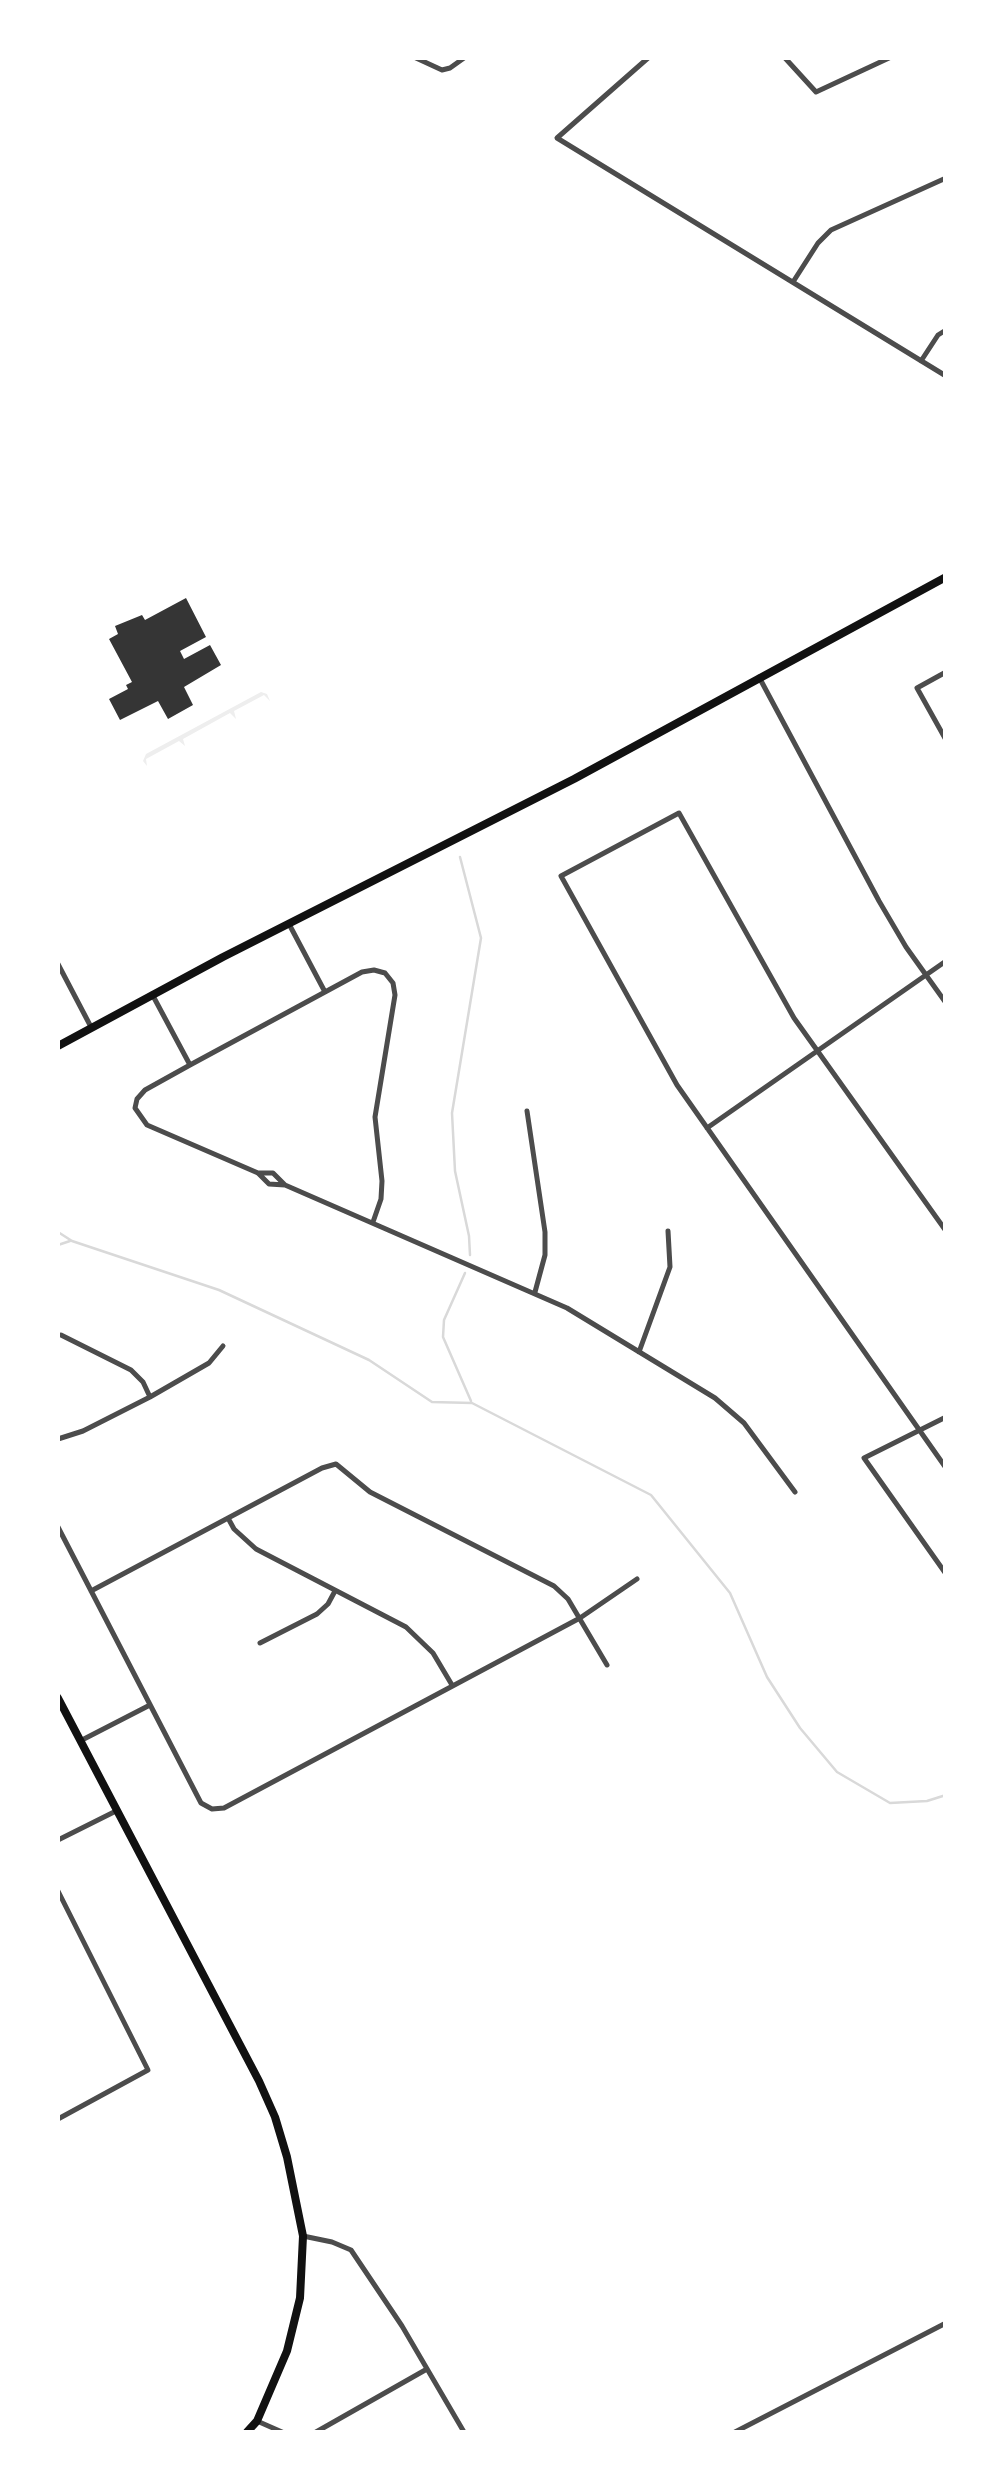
<!DOCTYPE html>
<style>
body{margin:0}
#map{position:relative;width:1003px;height:2490px;overflow:hidden;background:#fff;font-family:"Archivo Narrow",sans-serif}
canvas{display:block}
.frame{position:absolute;inset:0;border:60px solid #fff;pointer-events:none}
</style>
<div id="map">
<canvas width="1003" height="2490"></canvas>
<div class="frame"></div>
</div>
<script>
const c = document.querySelector('canvas').getContext('2d');
c.lineJoin = 'round';
function paint(path, color) { c.fillStyle = color; c.fill(path, 'evenodd'); }
const poly = rows => new Path2D(rows.map(r => 'M' + r).join(''));
function strokePath(path, color, width, dash) { c.strokeStyle = color; c.lineWidth = width; c.lineCap = dash ? 'butt' : 'round'; c.setLineDash(dash || []); c.stroke(path); }
const green = poly([
 [261,692,267,694,270,701,264,695,234,711,236,719,230,713,183,739,185,746,179,741,146,759,147,766,143,761,146,754]
]);
const stream = poly([
 [460,857,481,938,452,1113,455,1171,469,1236,470,1255],
 [58,1232,72,1241,219,1290,369,1360,432,1402,472,1403,651,1495,730,1593,767,1677,800,1728,837,1772,890,1803,927,1801,946,1795],
 [58,1245,70,1241],
 [465,1273,444,1320,443,1337,471,1401]
]);
const building = poly([
 [186,598,206,637,180,651,184,659,210,645,221,665,184,687,193,705,168,719,158,701,120,720,109,699,128,689,126,685,132,682,109,639,118,634,115,626,142,615,145,620]
]);
const minor = poly([
 [416,58,442,70,450,68,464,58],
 [648,58,557,138,946,376],
 [785,58,816,92,889,58],
 [793,282,818,243,831,230,946,178],
 [921,361,938,335,946,330],
 [946,672,917,688,946,740],
 [759,677,879,901,906,947,946,1003],
 [289,924,325,992],
 [58,964,91,1027],
 [152,994,190,1065],
 [527,1111,545,1232,545,1255,535,1292],
 [707,1128,946,961],
 [258,1173,273,1173,285,1185,567,1308,715,1398,744,1423,795,1492],
 [285,1185,269,1184,258,1173,147,1125,135,1108,137,1099,145,1090,190,1065,362,972,374,970,385,973,393,983,395,995,375,1117,382,1181,381,1199,373,1222],
 [946,1231,794,1018,679,813,561,876,677,1085,946,1468],
 [61,1335,131,1370,143,1382,150,1397],
 [639,1352,670,1267,668,1231],
 [946,1417,864,1458,946,1574],
 [58,1439,83,1431,150,1397,209,1363,223,1346],
 [228,1518,234,1529,256,1549,406,1627,433,1653,452,1685],
 [58,1527,201,1803,212,1809,224,1808,580,1618,637,1579],
 [91,1591,322,1468,336,1464,370,1492,554,1586,568,1599,607,1665],
 [260,1643,317,1614,328,1604,335,1591],
 [82,1740,150,1705],
 [58,1840,116,1811],
 [58,1891,148,2070,58,2119],
 [303,2236,332,2242,351,2250,402,2326,464,2432],
 [257,2421,282,2432],
 [316,2432,427,2369],
 [735,2432,946,2323]
]);
const secondary = poly([
 [58,1046,223,957,574,779,946,577],
 [58,1698,259,2081,275,2117,287,2157,303,2236,300,2298,287,2351,257,2421,247,2432]
]);
paint(green, '#eee');
strokePath(stream, '#d9d9d9', 2.5);
paint(building, '#353535');
strokePath(minor, '#4c4c4c', 5);
strokePath(secondary, '#111', 8);
</script>
